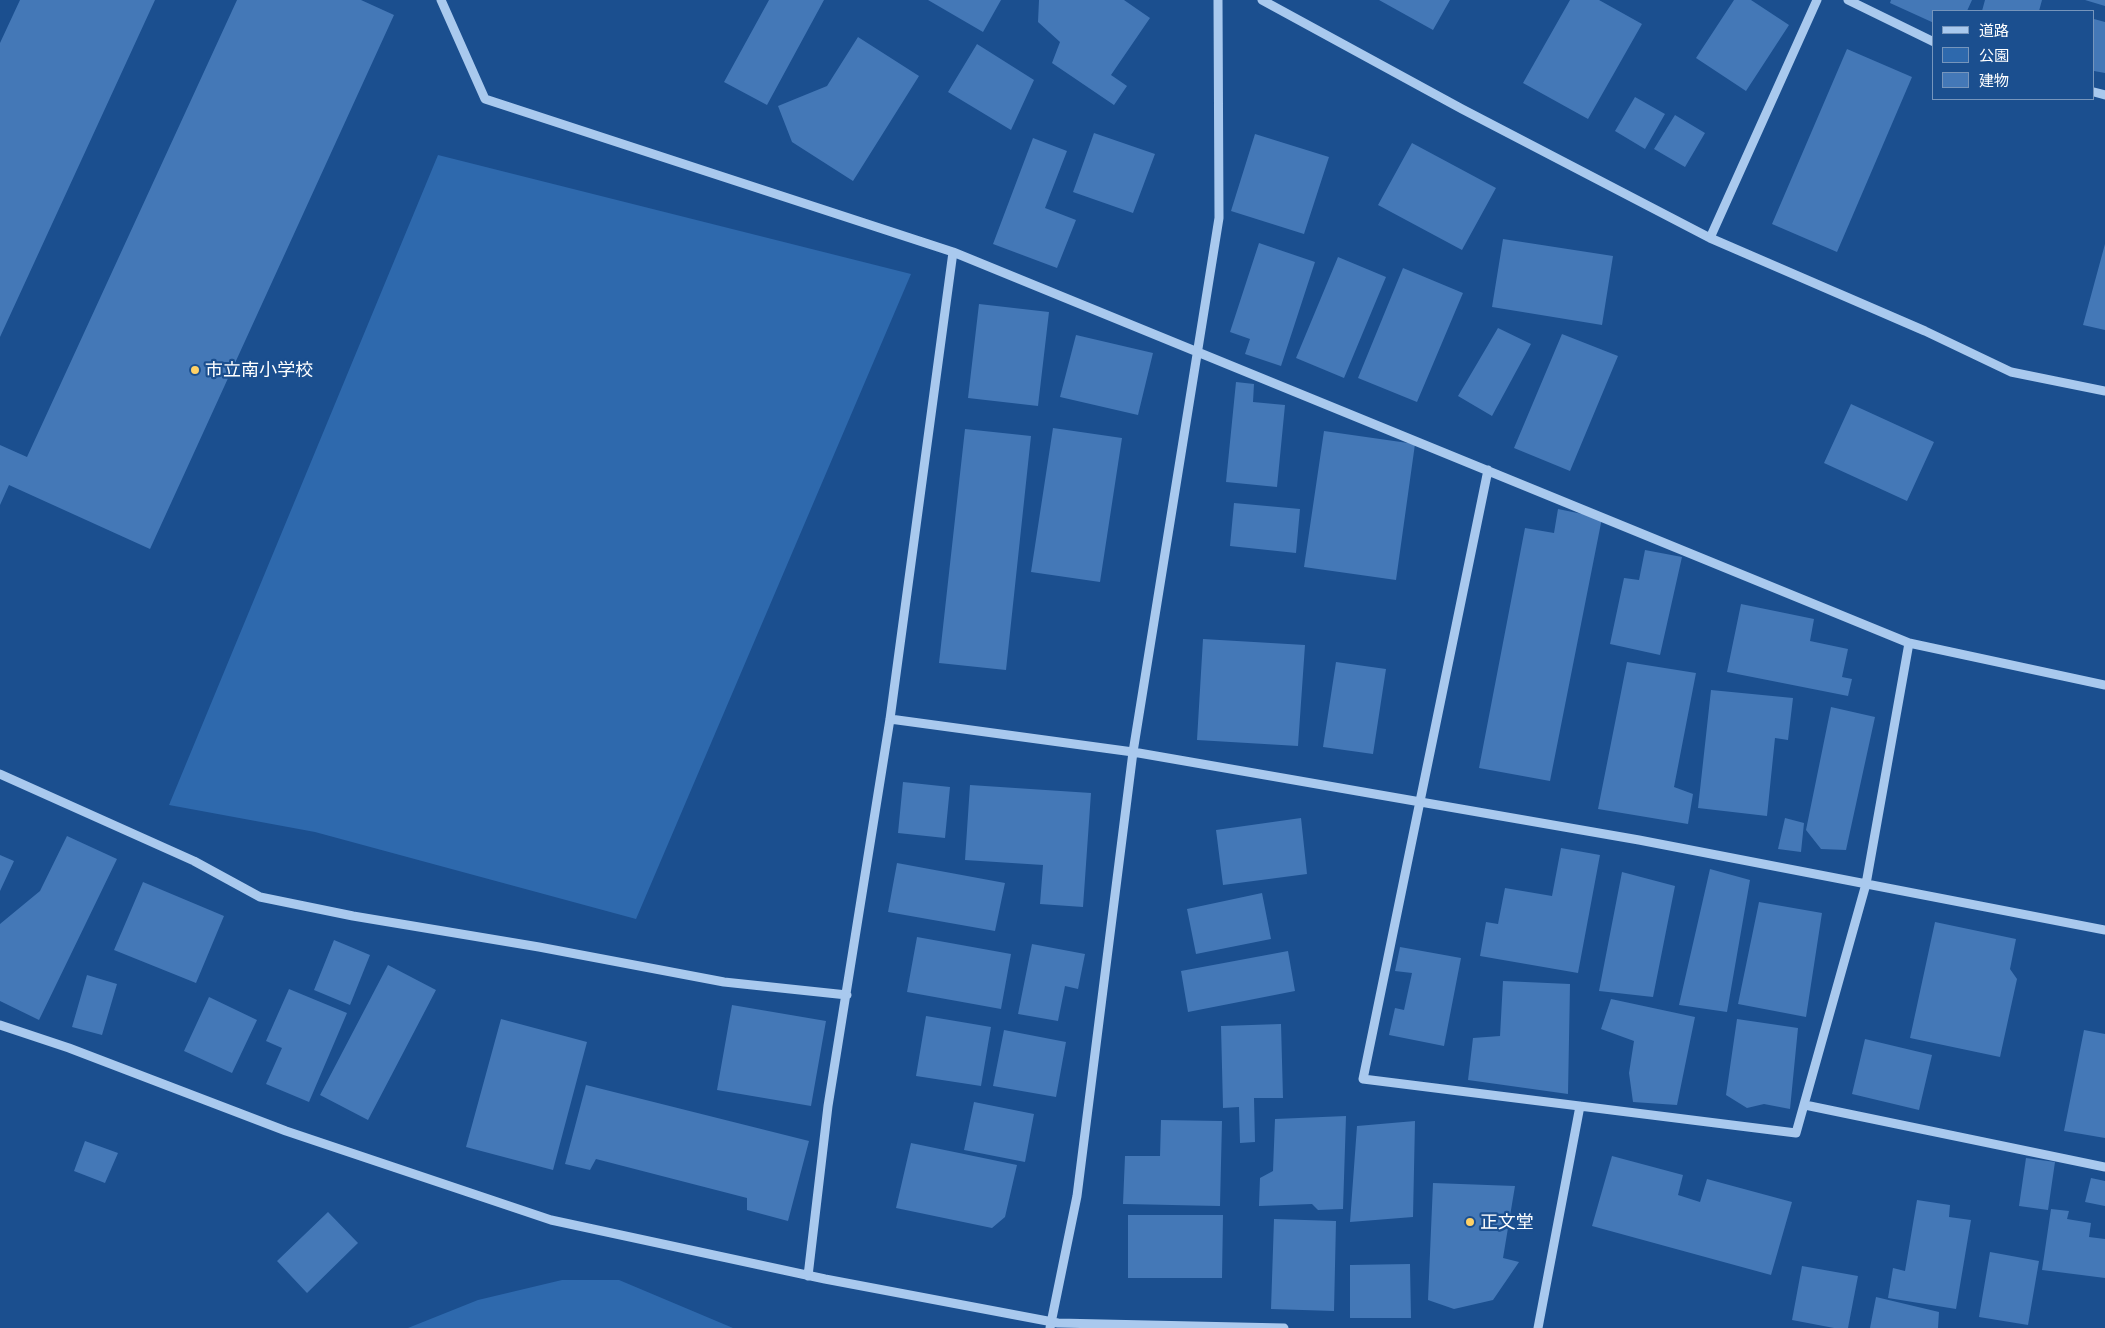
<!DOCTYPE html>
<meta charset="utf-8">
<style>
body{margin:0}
#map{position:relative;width:2105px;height:1328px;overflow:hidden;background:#1b4f8f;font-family:"Asap Condensed","Noto Sans JP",sans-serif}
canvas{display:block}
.legend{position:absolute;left:1932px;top:10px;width:162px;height:90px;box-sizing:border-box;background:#1b4f8f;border:1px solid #7695bc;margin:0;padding:6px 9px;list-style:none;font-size:15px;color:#fff}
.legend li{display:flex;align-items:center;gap:10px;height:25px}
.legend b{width:25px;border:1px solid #7695bc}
</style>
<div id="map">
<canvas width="2105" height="1328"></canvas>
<ul class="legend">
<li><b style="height:6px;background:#a9c9ee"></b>道路</li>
<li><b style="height:14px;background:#2e69ad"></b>公園</li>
<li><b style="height:14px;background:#4478b7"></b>建物</li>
</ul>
</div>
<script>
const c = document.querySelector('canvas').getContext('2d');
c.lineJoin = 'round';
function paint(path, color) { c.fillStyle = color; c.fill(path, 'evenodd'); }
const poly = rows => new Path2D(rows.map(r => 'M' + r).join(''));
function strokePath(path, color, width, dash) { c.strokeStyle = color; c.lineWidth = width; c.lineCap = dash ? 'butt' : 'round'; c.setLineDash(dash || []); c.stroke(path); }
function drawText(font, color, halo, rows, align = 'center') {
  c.font = font + ' "Asap Condensed","Noto Sans JP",sans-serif'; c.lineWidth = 4.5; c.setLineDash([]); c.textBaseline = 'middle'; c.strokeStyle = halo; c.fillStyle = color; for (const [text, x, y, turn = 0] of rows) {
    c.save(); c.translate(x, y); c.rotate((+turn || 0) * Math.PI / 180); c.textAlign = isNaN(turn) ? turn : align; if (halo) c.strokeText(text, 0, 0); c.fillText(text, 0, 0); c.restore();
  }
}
const green = poly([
 [438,155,911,274,636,919,315,832,169,805],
 [562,1280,619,1280,733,1328,408,1328,478,1300]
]);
const building = poly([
 [20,0,155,0,0,337,0,43],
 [237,0,361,0,394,15,150,549,9,485,0,505,0,445,27,457],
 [769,0,824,0,767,105,724,82],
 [928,0,1001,0,983,32],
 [1039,0,1124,0,1150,18,1111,75,1127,86,1114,105,1052,63,1060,42,1038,22],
 [1379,0,1450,0,1433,30],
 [1570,0,1599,0,1642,24,1588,119,1523,83],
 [1734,0,1751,0,1789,25,1746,91,1696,58],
 [1891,0,1972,0,1967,11,1934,11,1934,23,1890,3],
 [1985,0,2042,0,2039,11,1982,11],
 [2085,0,2105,0,2105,6],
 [2094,19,2105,22,2105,73,2094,71],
 [858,37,919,76,853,181,792,142,778,106,827,86],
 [977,44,1034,80,1011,130,948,92],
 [1847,49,1912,77,1837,252,1772,224],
 [1635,97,1665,114,1645,149,1615,131],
 [1675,115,1705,133,1685,167,1654,149],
 [1094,133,1155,154,1133,213,1073,192],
 [1255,134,1329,157,1304,234,1231,211],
 [1033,138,1067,151,1045,208,1076,220,1057,268,993,244],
 [1412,143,1496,188,1462,250,1378,205],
 [1503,239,1613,256,1602,325,1492,307],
 [1259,243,1315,262,1281,366,1245,354,1250,339,1230,332],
 [2105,244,2105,330,2083,325],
 [1338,257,1386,277,1344,378,1296,358],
 [1403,268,1463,293,1417,402,1358,378],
 [979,304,1049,312,1038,406,968,398],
 [1498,328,1531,344,1492,416,1458,396],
 [1562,334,1618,356,1570,471,1514,448],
 [1076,335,1153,353,1138,415,1060,397],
 [1236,382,1254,384,1253,402,1285,405,1277,487,1226,482],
 [1851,404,1934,442,1907,501,1824,463],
 [1053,428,1122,438,1100,582,1031,572],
 [965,429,1031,436,1006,670,939,663],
 [1324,431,1415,444,1396,580,1304,567],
 [1234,503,1300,509,1296,553,1230,546],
 [1558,509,1602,518,1550,781,1479,768,1525,528,1554,533],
 [1645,550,1682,557,1660,655,1610,644,1624,578,1639,580],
 [1741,604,1814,619,1810,641,1848,649,1842,677,1852,679,1848,696,1727,672],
 [1203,639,1305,645,1298,746,1197,740],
 [1336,662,1386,669,1373,754,1323,747],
 [1627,662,1696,673,1674,787,1693,794,1688,824,1598,809],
 [1711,690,1793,698,1788,740,1775,738,1767,816,1698,808],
 [1831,707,1875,717,1846,850,1821,849,1806,830],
 [903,782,950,787,945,838,898,833],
 [970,785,1091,793,1083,907,1040,904,1043,865,965,860],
 [1301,818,1307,874,1223,885,1216,830],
 [1785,818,1804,823,1801,852,1778,849],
 [67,836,117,859,39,1020,0,1001,0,924,40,891],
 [1561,848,1600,855,1578,973,1480,956,1486,922,1498,924,1505,888,1552,896],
 [0,855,14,861,0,891],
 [897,863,1005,883,995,931,888,912],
 [1710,869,1750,880,1727,1012,1679,1005],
 [1622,872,1675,886,1653,997,1599,991],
 [143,882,224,916,196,983,114,950],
 [1262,893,1271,939,1196,954,1187,909],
 [1759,902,1822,913,1806,1017,1738,1004],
 [1935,922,2016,939,2010,969,2017,979,2000,1057,1910,1038],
 [917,937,1011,954,1001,1009,907,992],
 [334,940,370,955,350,1005,314,990],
 [1032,944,1085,954,1078,989,1065,986,1058,1021,1018,1014],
 [1400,947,1461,958,1444,1046,1389,1035,1395,1008,1404,1010,1412,973,1395,971],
 [1288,951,1295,991,1188,1012,1181,971],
 [388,965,436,990,368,1120,320,1095],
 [87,975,117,984,102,1035,72,1027],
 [1503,981,1570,984,1568,1094,1468,1080,1473,1038,1500,1036],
 [289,989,347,1013,309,1102,266,1084,282,1048,266,1041],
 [209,997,257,1020,232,1073,184,1051],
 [1611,999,1695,1017,1677,1105,1633,1102,1629,1073,1634,1041,1601,1029],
 [732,1005,826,1021,811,1106,717,1090],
 [926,1016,991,1027,981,1086,916,1076],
 [501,1019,587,1042,553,1170,466,1147],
 [1737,1019,1798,1028,1790,1109,1764,1104,1747,1108,1726,1095],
 [1281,1024,1283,1098,1254,1098,1255,1142,1240,1143,1239,1107,1223,1108,1221,1026],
 [1004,1030,1066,1042,1056,1097,993,1086],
 [2084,1030,2105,1034,2105,1138,2064,1131],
 [1865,1039,1932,1055,1919,1110,1852,1094],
 [586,1085,809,1141,788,1221,747,1210,747,1198,596,1159,590,1170,565,1164],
 [974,1102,1034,1114,1025,1162,964,1150],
 [1346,1116,1343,1209,1318,1210,1312,1204,1259,1206,1260,1178,1273,1171,1275,1119],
 [1161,1120,1222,1121,1220,1206,1123,1204,1125,1156,1160,1156],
 [1415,1121,1413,1217,1350,1222,1357,1126],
 [85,1141,118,1153,105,1183,74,1171],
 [911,1143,1017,1165,1005,1217,992,1228,896,1208],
 [1612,1156,1683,1175,1678,1195,1700,1202,1707,1179,1792,1202,1771,1275,1592,1226],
 [2026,1158,2055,1162,2048,1210,2019,1206],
 [2091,1178,2105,1181,2105,1206,2085,1202],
 [1433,1183,1515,1186,1503,1258,1519,1262,1493,1300,1454,1309,1428,1300],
 [1917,1200,1950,1205,1949,1217,1971,1220,1956,1309,1888,1298,1893,1268,1905,1271],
 [2051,1209,2069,1211,2067,1219,2091,1223,2089,1237,2105,1239,2105,1278,2042,1270],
 [328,1212,358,1243,307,1293,277,1261],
 [1128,1215,1223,1215,1222,1278,1128,1278],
 [1274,1219,1336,1221,1334,1311,1271,1309],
 [1990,1252,2039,1261,2028,1325,1979,1317],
 [1410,1264,1411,1318,1350,1318,1350,1265],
 [1802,1266,1858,1276,1848,1328,1834,1328,1792,1320],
 [1876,1297,1939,1312,1938,1328,1870,1328]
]);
const minor = poly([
 [441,0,485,99,953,252,890,719,828,1106,808,1276],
 [1262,0,1462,109,1710,238,1925,331,2011,372,2105,391],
 [1848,0,1934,42],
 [2094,92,2105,95],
 [1710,238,1817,0],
 [953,252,1909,643,2105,685],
 [1488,470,1363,1079,1796,1133,1866,884,1909,643],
 [890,719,1133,752,1639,840,2105,930],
 [0,774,194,861,260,897,353,916,539,947,724,982,847,995],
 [0,1025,69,1048,286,1131,551,1220,825,1279,1058,1323,1284,1328],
 [1805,1105,2105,1167],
 [1050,1328,1077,1196,1133,752,1219,218,1218,0],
 [1538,1328,1580,1106]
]);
const markers = [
 [195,370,5,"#ffd166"],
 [1470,1222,5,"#ffd166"]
];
const poiNames = [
 ["市立南小学校",205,370],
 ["正文堂",1480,1222]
];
paint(green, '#2e69ad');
paint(building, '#4478b7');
strokePath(minor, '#a9c9ee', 9);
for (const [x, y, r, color] of markers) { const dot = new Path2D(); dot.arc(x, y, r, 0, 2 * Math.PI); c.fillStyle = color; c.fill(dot); strokePath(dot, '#1b4f8f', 2); }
drawText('18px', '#fff', '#1b4f8f', poiNames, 'left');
</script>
